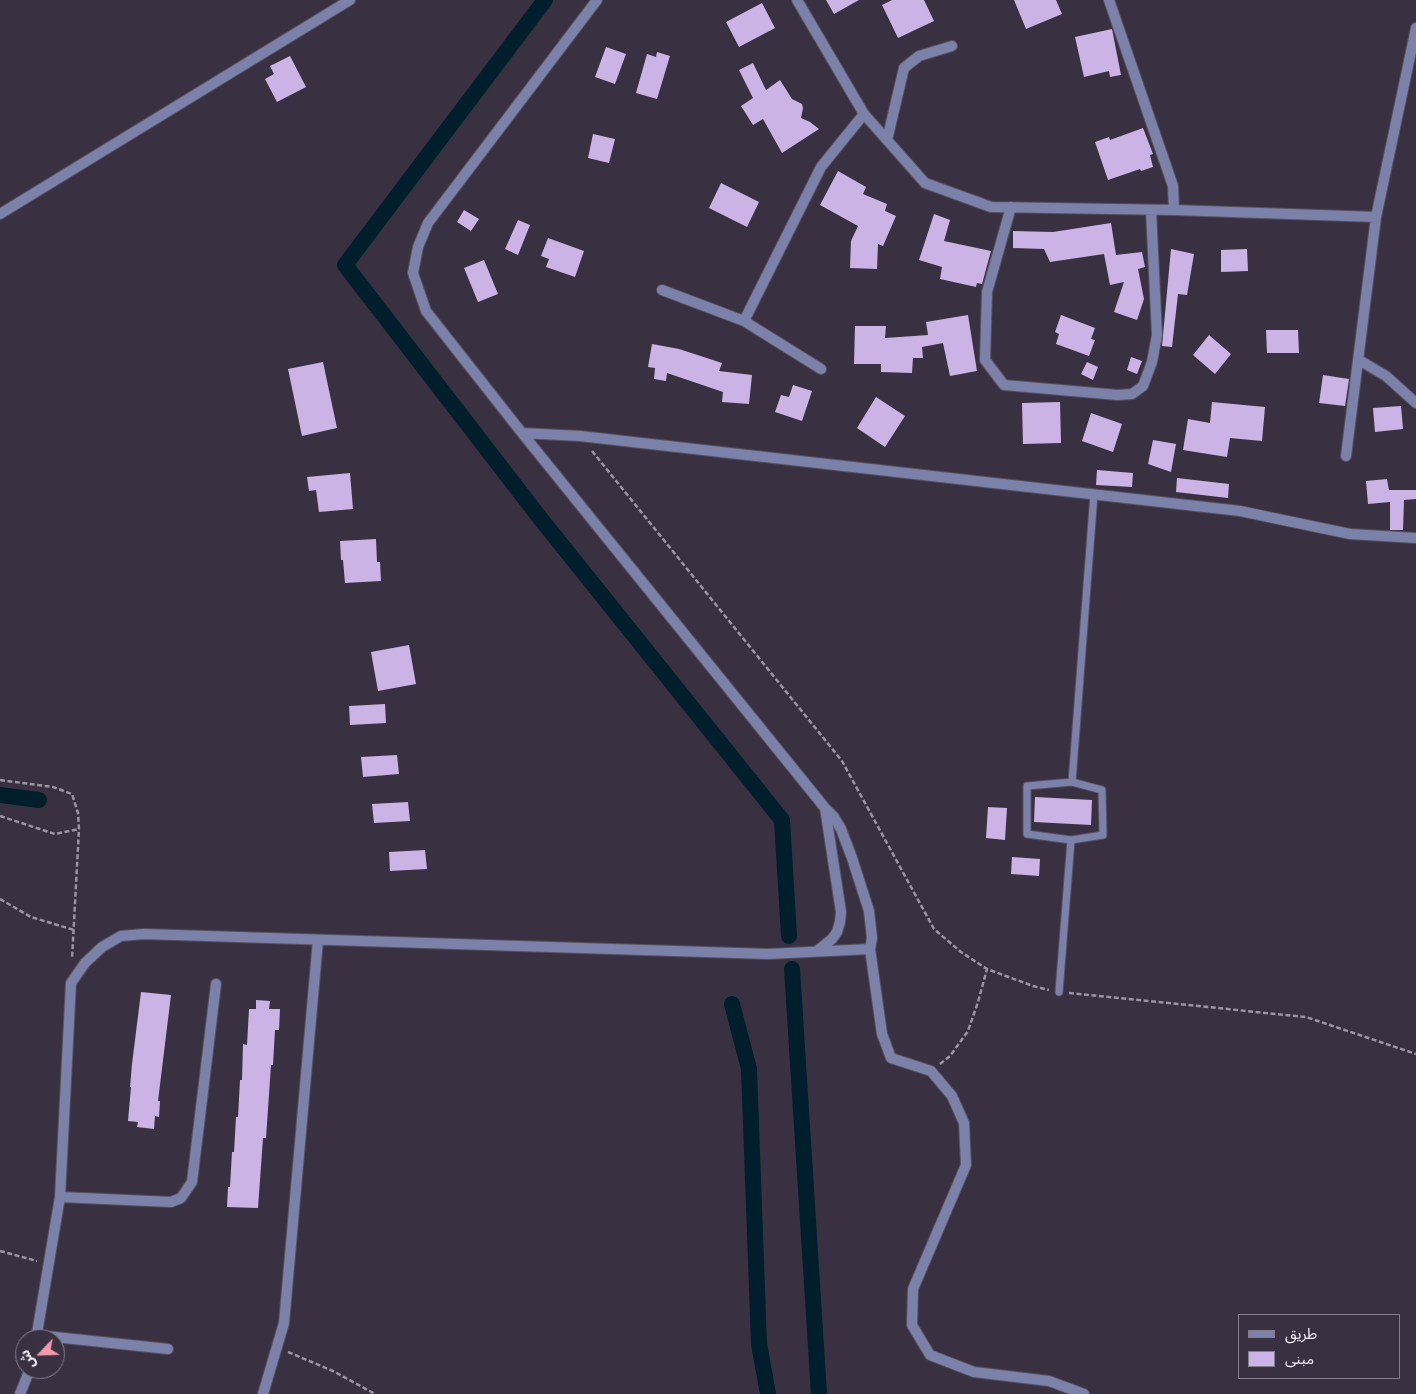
<!DOCTYPE html>
<meta charset="utf-8">
<style>
body{margin:0}
#map{position:relative;width:1416px;height:1394px;overflow:hidden;background:#393142;font-family:"Titillium Web","Noto Sans Arabic",sans-serif}
canvas{display:block}
.legend{position:absolute;left:1238px;top:1314px;width:162px;height:65px;box-sizing:border-box;background:#393142;border:1px solid #857e8d;margin:0;padding:6px 9px;list-style:none;font-size:15px;color:#f7f2fd}
.legend li{display:flex;align-items:center;gap:10px;height:25px}
.legend b{width:25px;border:1px solid #857e8d}
.north{position:absolute;left:15px;top:1329px;width:50px;height:50px;box-sizing:border-box;background:#393142;border:1px solid #857e8d;border-radius:50%;rotate:246deg;font-size:14px;font-weight:700;line-height:20px;text-align:center;color:#f7f2fd}
.north::after{content:'';display:block;margin:auto;width:18px;height:22px;background:#f39aab;clip-path:polygon(50% 0,100% 100%,50% 72%,0 100%)}
</style>
<div id="map">
<canvas width="1416" height="1394"></canvas>
<ul class="legend">
<li><b style="height:6px;background:#7b81a9"></b>طريق</li>
<li><b style="height:14px;background:#ccb3e6"></b>مبنى</li>
</ul>
<div class="north">ش</div>
</div>
<script>
const c = document.querySelector('canvas').getContext('2d');
c.lineJoin = 'round';
const poly = rows => new Path2D(rows.map(r => 'M' + r).join(''));
function strokePath(path, color, width, dash) { c.strokeStyle = color; c.lineWidth = width; c.lineCap = dash ? 'butt' : 'round'; c.setLineDash(dash || []); c.stroke(path); }
function paint(path, color) { c.fillStyle = color; c.fill(path, 'evenodd'); }
const canal = poly([
 [545,0,345,265,540,518,782,820,789,936],
 [0,795,39,800],
 [792,969,819,1394],
 [732,1004,749,1069,759,1344,768,1394]
]);
const building = poly([
 [826,0,859,0,834,14],
 [892,0,924,0,934,21,898,38,882,5],
 [1014,0,1056,0,1062,14,1026,29],
 [762,3,775,28,739,47,726,22],
 [1112,29,1121,75,1110,77,1109,71,1084,77,1075,37],
 [606,47,626,54,615,84,595,77],
 [657,52,670,56,657,99,636,93,647,54,656,57],
 [290,56,306,87,277,102,265,79,274,74,270,66],
 [753,63,766,90,780,80,792,99,802,104,803,108,801,118,810,122,819,129,782,153,763,119,753,125,741,106,753,98,739,70],
 [1143,128,1153,154,1150,155,1153,167,1141,171,1140,169,1108,180,1095,142,1109,137,1110,140],
 [593,134,615,139,609,163,588,158],
 [838,171,866,187,863,194,887,204,885,211,896,216,883,246,878,244,877,269,850,268,851,241,858,226,820,205],
 [721,183,759,202,747,227,709,208],
 [464,210,479,219,471,231,457,222],
 [934,214,950,220,944,241,991,251,982,284,977,283,976,287,940,279,942,267,919,260],
 [518,220,530,225,518,255,505,249],
 [1111,223,1116,255,1142,252,1145,267,1138,269,1144,299,1137,320,1114,312,1124,282,1110,285,1104,254,1050,262,1044,249,1013,248,1013,231,1053,232],
 [548,238,584,251,575,277,546,267,549,259,541,256],
 [1171,249,1194,254,1187,295,1178,294,1172,347,1162,346],
 [1247,249,1248,271,1221,272,1221,250],
 [484,260,498,294,478,302,464,268],
 [968,315,977,371,950,376,943,343,922,347,923,358,913,358,912,373,881,372,881,364,854,364,855,326,886,326,885,338,928,335,926,322],
 [1061,315,1095,328,1091,339,1095,340,1089,356,1056,344,1059,334,1055,332],
 [1266,330,1298,330,1299,353,1267,353],
 [1209,335,1231,354,1215,374,1193,355],
 [652,344,679,349,722,363,719,371,752,375,749,404,722,402,723,392,667,373,666,381,654,379,655,368,648,367],
 [1131,357,1142,361,1137,374,1127,370],
 [323,362,337,428,302,436,288,369],
 [1087,362,1098,367,1093,380,1081,374],
 [1323,375,1349,379,1345,406,1319,403],
 [793,385,812,391,802,421,775,412,781,395,789,397],
 [876,397,905,416,885,447,857,428],
 [1060,402,1061,443,1023,444,1022,403],
 [1212,402,1265,407,1262,441,1230,438,1227,457,1183,450,1188,419,1210,423],
 [1401,406,1403,429,1375,432,1373,408],
 [1091,413,1122,424,1113,452,1082,441],
 [1153,440,1176,444,1171,472,1148,464],
 [1097,470,1133,473,1132,487,1096,485],
 [350,473,353,509,319,512,316,490,309,491,307,477],
 [1177,478,1229,484,1228,498,1176,492],
 [1387,479,1389,490,1416,490,1416,499,1404,500,1403,530,1390,530,1390,502,1368,504,1366,481],
 [376,539,377,562,380,562,381,581,345,583,343,560,341,560,340,541],
 [409,645,416,684,378,691,371,652],
 [385,704,386,723,350,725,349,706],
 [397,755,399,774,363,777,361,757],
 [1035,797,1092,800,1091,825,1034,822],
 [408,802,410,821,374,823,372,804],
 [988,807,1007,808,1005,840,986,838],
 [425,850,427,869,390,871,389,852],
 [1012,857,1040,859,1039,876,1011,874],
 [141,992,171,995,158,1101,160,1101,159,1117,155,1116,154,1129,137,1127,138,1122,128,1121,131,1087,130,1087,132,1064],
 [256,1000,270,1001,269,1009,280,1009,279,1030,275,1030,273,1065,271,1065,266,1138,263,1138,258,1208,227,1207,228,1187,230,1187,232,1152,234,1152,236,1117,238,1117,240,1080,242,1080,243,1044,247,1045,249,1009,256,1009]
]);
const path = poly([
 [592,451,842,761,934,929,961,952,987,969,1033,986,1049,990],
 [0,780,53,787,72,794,78,813,79,829,72,959],
 [0,816,55,834,79,829],
 [0,899,31,917,74,930],
 [1069,993,1306,1017,1416,1054],
 [940,1064,950,1056,968,1031,978,1002,987,969],
 [0,1251,37,1261],
 [288,1352,333,1371,375,1394]
]);
const lane = poly([
 [1071,840,1103,835,1102,790,1072,782],
 [1059,992,1071,840,1027,834,1027,786,1072,782,1094,494]
]);
const street = poly([
 [597,0,428,223,418,247,413,273,426,311,522,433,825,808,834,817,841,829,852,858,869,911,872,938,870,949,882,1034,891,1058,931,1071,952,1096,964,1123,966,1165,913,1289,912,1325,930,1355,974,1372,1049,1381,1084,1394],
 [797,0,864,114,925,183,991,207,1174,210,1376,217,1416,28],
 [1109,0,1173,186,1174,210],
 [887,140,904,68,919,56,952,46],
 [1011,207,987,292,985,360,1004,385,1118,395,1132,394,1143,386,1152,362,1157,335,1151,210],
 [0,214,350,0],
 [662,290,744,321],
 [1359,360,1386,376,1416,403],
 [821,369,744,321,821,167,864,114],
 [522,433,580,436,1240,511,1350,534,1416,538],
 [1346,456,1376,217],
 [817,951,832,939,837,932,840,922,841,912,825,808],
 [60,1197,171,1202,181,1198,192,1182,216,984],
 [36,1335,168,1349],
 [36,1339,60,1197,71,983,85,963,102,947,121,936,144,934,768,954,870,949],
 [20,1394,30,1369],
 [263,1394,284,1323,318,940]
]);
strokePath(canal, '#001e2b', 16);
paint(building, '#ccb3e6');
strokePath(lane, '#575060', 9);
strokePath(street, '#575060', 12);
strokePath(path, '#9b94a2', 2.5, [5, 2.5]);
strokePath(lane, '#7b81a9', 7);
strokePath(street, '#7b81a9', 10);
</script>
